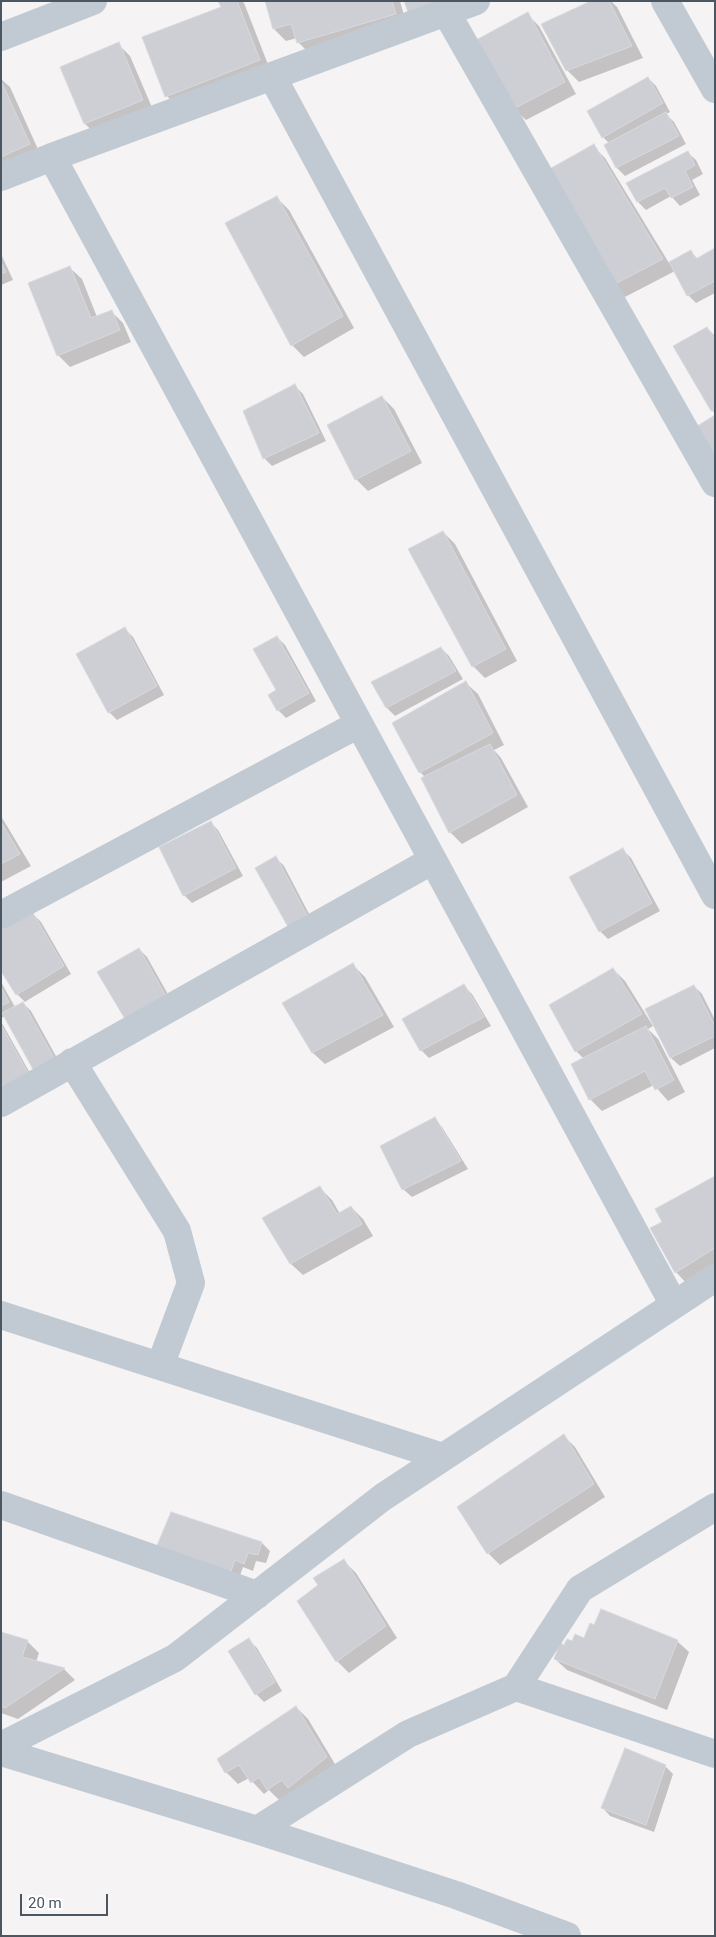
<!DOCTYPE html>
<style>
body{margin:0}
#map{position:relative;width:716px;height:1937px;overflow:hidden;background:#f5f3f3;font-family:Roboto,sans-serif}
canvas{display:block}
.frame{position:absolute;inset:0;border:2px solid #4a5661;pointer-events:none}
.scale{position:absolute;left:20px;top:1894px;width:88px;height:22px;box-sizing:border-box;border:2px solid #4a5661;border-top:0;padding-left:6px;font-size:15px;line-height:18px;white-space:nowrap;color:#4a5661;-webkit-text-stroke:4px #fff;paint-order:stroke}
</style>
<div id="map">
<canvas width="716" height="1937"></canvas>
<div class="frame"></div>
<div class="scale">20 m</div>
</div>
<script>
const c = document.querySelector('canvas').getContext('2d');
c.lineJoin = 'round';
function paint(path, color) { c.fillStyle = color; c.fill(path, 'evenodd'); }
const poly = rows => new Path2D(rows.map(r => 'M' + r).join(''));
function strokePath(path, color, width, dash) { c.strokeStyle = color; c.lineWidth = width; c.lineCap = dash ? 'butt' : 'round'; c.setLineDash(dash || []); c.stroke(path); }
const shadow = poly([
 [220,1,242,1,244,3,271,72,178,108,167,96,222,8],
 [266,1,400,1,407,26,310,54,298,42,297,38,286,41,274,29],
 [593,1,611,1,617,7,643,58,579,82,567,70],
 [527,14,539,26,576,94,526,120,514,109],
 [118,44,130,56,154,112,97,135,85,124],
 [648,78,656,86,670,112,666,114,674,122,686,144,625,176,617,168,605,145,609,143,603,137],
 [1,79,10,87,41,156,1,174],
 [593,146,605,158,669,263,691,252,698,259,715,250,715,293,696,303,688,295,675,271,625,297,614,285],
 [687,152,696,160,703,174,692,180,700,195,680,206,671,196,646,210,638,202],
 [277,198,289,210,354,328,304,357,292,345],
 [1,254,13,280,1,285],
 [70,268,82,279,97,317,111,311,123,323,131,342,70,367,58,355],
 [707,328,715,336,715,414,712,410],
 [295,386,303,394,326,441,272,466,264,458],
 [382,397,394,409,422,463,368,491,356,479,329,426],
 [443,532,455,544,517,661,485,678,473,666,410,550],
 [125,629,133,637,164,695,117,720,109,712],
 [277,637,285,645,316,701,286,718,278,710],
 [441,648,449,656,463,679,395,716,387,708,372,682],
 [466,683,478,694,504,745,494,750,501,758,528,807,462,844,450,832,425,777,420,772],
 [1,816,31,866,1,882],
 [210,822,218,830,243,876,192,903,184,895],
 [623,850,631,858,660,911,608,939,600,931],
 [276,858,284,866,318,931,301,941],
 [33,914,41,922,71,974,23,1003,31,1011,62,1067,5,1016,1,1018,1,982,15,1007,25,1002,17,994],
 [139,949,147,957,174,1005,134,1027],
 [353,965,365,977,394,1027,325,1064,313,1053,283,1004],
 [613,969,625,981,653,1026,648,1029,658,1039,685,1092,668,1101,654,1085,602,1111,590,1099,584,1059,576,1051],
 [464,986,472,994,491,1026,429,1058,421,1050],
 [694,986,702,994,715,1020,715,1048,680,1066,671,1058,647,1010],
 [1,1023,3,1025,35,1082,1,1081],
 [434,1119,442,1127,468,1169,412,1197,403,1189,382,1146],
 [715,1177,715,1267,687,1284,676,1272,664,1223],
 [320,1188,332,1200,340,1214,351,1207,363,1219,373,1236,303,1275,291,1264,264,1219],
 [564,1436,575,1447,605,1497,500,1565,488,1553],
 [262,1543,270,1551,266,1563,256,1561,253,1571,243,1567,238,1581,166,1556],
 [344,1561,356,1573,397,1638,349,1673,337,1661],
 [1,1633,27,1641,39,1653,36,1662,64,1669,75,1680,18,1719,1,1713],
 [249,1640,257,1648,282,1691,264,1702,256,1694],
 [677,1641,689,1652,667,1710,567,1670,555,1659,564,1647,573,1643],
 [296,1707,308,1719,338,1769,280,1801,269,1790,264,1794,249,1778,238,1784,226,1772,219,1760],
 [665,1766,673,1774,654,1832,610,1816,602,1807]
]);
const building = poly([
 [218,1,237,1,260,60,165,97,142,37,221,7,218,1],
 [265,1,392,1,396,14,297,43,291,24,273,29,265,1],
 [404,1,437,1,408,12,404,1],
 [591,1,609,1,632,46,566,71,541,24,591,1],
 [528,12,565,82,513,109,476,40,528,12],
 [119,42,143,100,84,124,60,67,119,42],
 [648,77,663,103,602,138,587,111,648,77],
 [1,81,30,144,1,157,1,81],
 [666,112,679,136,616,168,604,145,666,112],
 [594,144,663,259,613,285,546,171,594,144],
 [688,151,695,165,685,171,693,187,671,198,665,188,637,202,626,183,688,151],
 [277,196,343,316,291,346,225,223,277,196],
 [715,248,715,281,687,296,669,262,691,250,696,259,715,248],
 [1,262,6,272,1,274,1,262],
 [70,266,91,318,112,310,120,330,57,356,28,283,70,266],
 [707,327,715,340,715,409,711,411,673,346,707,327],
 [295,384,319,433,263,459,243,411,295,384],
 [382,396,411,451,355,480,327,425,382,396],
 [715,415,715,467,694,428,715,415],
 [443,531,506,649,472,667,408,549,443,531],
 [125,627,157,686,108,713,76,654,125,627],
 [277,636,309,693,277,711,268,695,276,690,253,649,277,636],
 [441,647,456,671,386,708,371,682,441,647],
 [466,681,493,733,419,773,392,723,466,681],
 [490,744,517,795,449,833,421,778,490,744],
 [211,821,236,868,183,896,159,847,211,821],
 [1,822,20,854,1,864,1,822],
 [623,848,652,903,599,932,569,877,623,848],
 [276,856,311,923,292,934,255,868,276,856],
 [33,913,64,966,16,995,1,971,1,930,33,913],
 [139,948,166,996,125,1019,97,972,139,948],
 [353,963,383,1015,312,1053,282,1003,353,963],
 [613,968,642,1014,575,1052,549,1005,613,968],
 [464,984,484,1017,420,1051,402,1019,464,984],
 [694,985,715,1026,715,1036,670,1058,645,1009,694,985],
 [1,987,9,1002,1,1006,1,987],
 [23,1002,54,1058,34,1071,2,1013,23,1002],
 [1,1025,28,1073,4,1088,1,1083,1,1025],
 [646,1026,674,1080,655,1090,645,1071,589,1100,571,1064,646,1026],
 [435,1117,461,1161,402,1190,380,1146,435,1117],
 [715,1176,715,1248,675,1273,650,1228,662,1222,655,1209,715,1176],
 [320,1186,337,1214,351,1206,362,1224,290,1264,262,1218,320,1186],
 [564,1434,594,1484,487,1554,457,1507,564,1434],
 [171,1512,262,1542,258,1555,248,1553,244,1564,235,1560,230,1574,156,1548,171,1512],
 [344,1559,386,1626,336,1662,297,1601,318,1585,313,1578,344,1559],
 [601,1609,678,1640,655,1699,554,1659,560,1643,564,1645,567,1639,572,1641,575,1634,584,1638,590,1623,594,1625,601,1609],
 [1,1632,28,1640,22,1657,65,1668,5,1708,1,1706,1,1632],
 [249,1638,275,1682,255,1695,228,1651,249,1638],
 [296,1706,327,1757,288,1788,282,1780,267,1790,259,1777,251,1783,239,1765,225,1773,217,1759,296,1706],
 [625,1748,666,1765,646,1825,601,1808,625,1748]
]);
const minor = poly([
 [665,1,715,89],
 [446,12,715,483],
 [1,37,93,1],
 [272,76,715,895],
 [52,157,476,1],
 [1,177,52,157,674,1305],
 [1,915,359,724],
 [72,1062,177,1231,191,1283,160,1366],
 [1,1103,433,860],
 [1,1315,443,1457],
 [1,1505,257,1595],
 [516,1687,580,1589,715,1507],
 [1,1746,175,1658,383,1497,715,1278],
 [1,1752,257,1830,456,1895,567,1936],
 [257,1830,408,1734,516,1687,715,1754]
]);
paint(shadow, '#0003');
paint(building, '#cdcfd5');
strokePath(building, '#d7d9de', 1);
strokePath(minor, '#c1cad2', 28);
</script>
